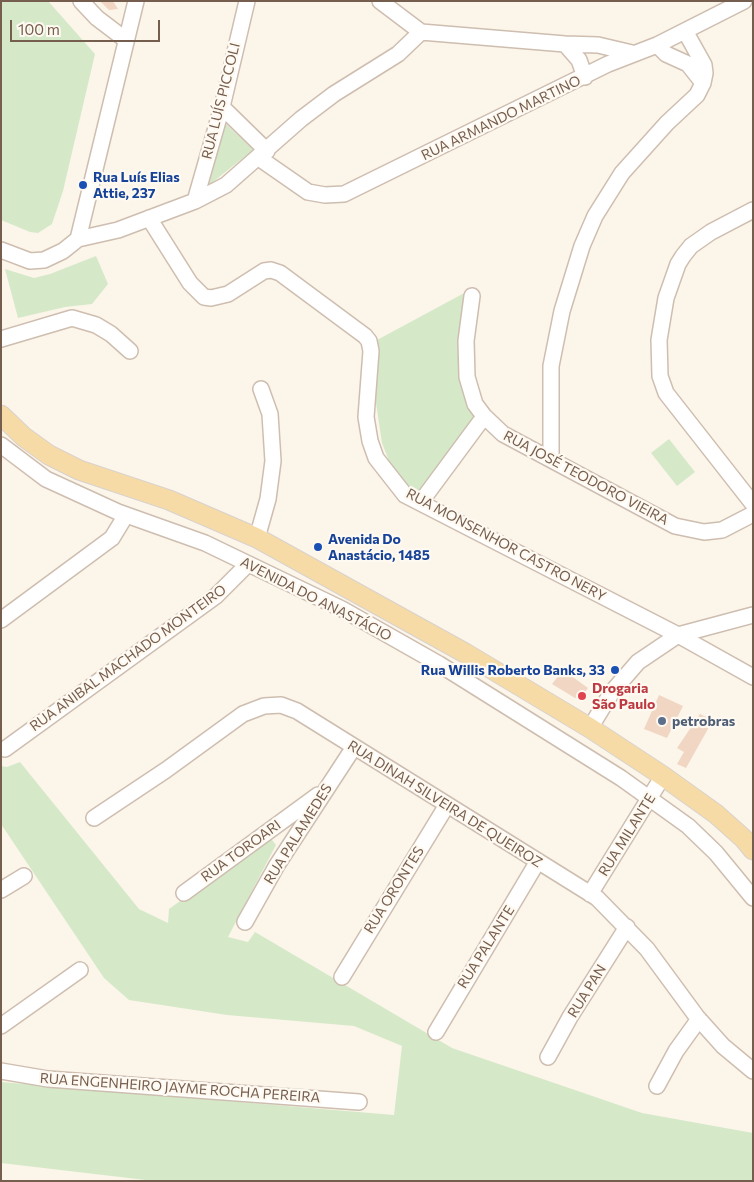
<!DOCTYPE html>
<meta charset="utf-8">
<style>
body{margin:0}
#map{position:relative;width:754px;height:1182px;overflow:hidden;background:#fcf5ea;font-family:Commissioner,sans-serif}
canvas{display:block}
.frame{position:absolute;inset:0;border:2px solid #765e4e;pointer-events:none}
.scale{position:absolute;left:10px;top:20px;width:150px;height:22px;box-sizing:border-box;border:2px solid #765e4e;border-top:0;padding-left:6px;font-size:15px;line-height:18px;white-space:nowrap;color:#765e4e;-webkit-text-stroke:4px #fef9f1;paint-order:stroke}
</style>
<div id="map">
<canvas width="754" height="1182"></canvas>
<div class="frame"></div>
<div class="scale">100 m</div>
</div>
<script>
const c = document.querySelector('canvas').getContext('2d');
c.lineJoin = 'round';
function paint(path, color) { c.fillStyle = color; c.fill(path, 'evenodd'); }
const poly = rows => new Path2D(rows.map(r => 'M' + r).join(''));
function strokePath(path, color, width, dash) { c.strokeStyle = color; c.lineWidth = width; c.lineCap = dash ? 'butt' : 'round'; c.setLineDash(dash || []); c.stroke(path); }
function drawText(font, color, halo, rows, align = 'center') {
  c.font = font + ' Commissioner,sans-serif'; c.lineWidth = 4.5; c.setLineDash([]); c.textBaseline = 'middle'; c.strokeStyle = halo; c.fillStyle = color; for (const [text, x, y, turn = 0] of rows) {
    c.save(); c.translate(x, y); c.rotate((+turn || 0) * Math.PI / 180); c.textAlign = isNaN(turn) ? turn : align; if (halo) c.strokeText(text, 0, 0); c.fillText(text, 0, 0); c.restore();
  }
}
const green = poly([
 [1,1,48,1,95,54,63,191,52,224,38,233,30,232,1,220],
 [227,125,253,150,209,185,224,126],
 [96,256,108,284,92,304,65,307,18,318,5,269,34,278,50,274],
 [468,291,468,402,475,418,421,498,405,486,389,461,382,443,376,403,377,340],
 [669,439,695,472,677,486,651,453],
 [20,762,139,909,168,923,169,909,266,839,272,840,276,845,228,937,248,942,255,932,452,1048,642,1113,753,1133,753,1181,154,1181,1,1163,1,1082,394,1115,402,1046,354,1026,227,1015,129,1000,104,978,1,824,1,766,7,767]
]);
const building = poly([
 [100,1,113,1,118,9,109,10],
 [563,670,588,688,582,696,575,698,552,684],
 [659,695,683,706,667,738,644,729],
 [700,714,713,720,686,768,677,764,684,752,677,748]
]);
const minor = poly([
 [81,1,97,18,126,40],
 [380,1,421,32,565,44,598,45,632,53],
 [565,44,579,60,585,77],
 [657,45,666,54,688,64,703,83],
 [222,107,267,151],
 [259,158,308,192,325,195,344,194,608,64,657,45,744,1],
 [195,201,222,107,247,1],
 [753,210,711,232,691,246,683,256,678,264,666,298,659,340,660,376,666,393,753,504],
 [149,218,190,283,204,297,211,298,228,294,264,271,271,270,280,273,365,336,369,341,371,351,366,417,370,441,376,458,405,495,678,635,753,677],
 [78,239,118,230,195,201,226,185,301,119,334,94,398,54,421,32],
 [1,250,30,261,44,260,63,251,78,239,136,1],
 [472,296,466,341,467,377,475,404,484,416,503,434,675,526,704,532,722,530,753,514],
 [1,339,72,318,96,325,111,334,130,351],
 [1,445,46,479,118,512,205,543,342,609,439,664,621,778,688,826,716,853,753,898],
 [551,459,551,366,562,311,582,246,595,216,622,173,667,123,697,95,703,83,705,73,704,65,685,31],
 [423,499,480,422],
 [257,538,268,499,273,461,270,414,261,389],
 [1,620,112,538,126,515],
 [590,728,612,692,638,662,678,635,753,615],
 [5,749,216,596,248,564],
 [94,818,166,770,243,714,264,706,281,705,297,711,597,898,647,949,697,1017,723,1046,753,1071],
 [1,890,24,876],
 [184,893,318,795],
 [590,894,663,776],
 [245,922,277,865,354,747],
 [342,977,447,805],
 [1,1026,80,970],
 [436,1032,538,861],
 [548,1057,570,1017,627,927],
 [1,1071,48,1079,359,1102],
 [657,1086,676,1051,699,1019]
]);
const major = poly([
 [1,415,24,437,49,455,79,470,169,500,257,538,465,653,590,728,663,776,716,814,744,839,753,850]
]);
const markers = [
 [83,185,5,"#1a4fb4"],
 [318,547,5,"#1a4fb4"],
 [615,670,5,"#1a4fb4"],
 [582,696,5,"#e0444e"],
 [662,721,5,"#5c6f8a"]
];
const streetNames = [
 ["RUA LUÍS PICCOLI",221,101,-76],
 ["RUA ARMANDO MARTINO",501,118,-26],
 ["RUA JOSÉ TEODORO VIEIRA",586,478,28],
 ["RUA MONSENHOR CASTRO NERY",506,545,28],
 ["AVENIDA DO ANASTÁCIO",316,599,27],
 ["RUA ANIBAL MACHADO MONTEIRO",128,658,-36],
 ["RUA DINAH SILVEIRA DE QUEIROZ",445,804,32],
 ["RUA PALAMEDES",298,834,-58],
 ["RUA MILANTE",627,835,-58],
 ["RUA TOROARI",241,851,-36],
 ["RUA ORONTES",394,890,-58],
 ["RUA PALANTE",486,947,-58],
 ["RUA PAN",587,991,-58],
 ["RUA ENGENHEIRO JAYME ROCHA PEREIRA",180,1088,4]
];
const transitNames = [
 ["Rua Luís Elias",93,177],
 ["Attie, 237",93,193],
 ["Avenida Do",328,539],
 ["Anastácio, 1485",328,555],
 ["Rua Willis Roberto Banks, 33",605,670,"right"]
];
const healthNames = [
 ["Drogaria",592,688],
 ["São Paulo",592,704]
];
const serviceNames = [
 ["petrobras",672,721]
];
paint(green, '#d5e9c9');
paint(building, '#f0d6c3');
strokePath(minor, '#cebeb0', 18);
strokePath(major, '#d9d2cd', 21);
strokePath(minor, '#fff', 15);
strokePath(major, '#f6dba7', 19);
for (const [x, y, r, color] of markers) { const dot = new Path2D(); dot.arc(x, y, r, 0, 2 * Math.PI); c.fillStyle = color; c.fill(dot); strokePath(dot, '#fef9f1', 2); }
drawText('14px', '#765e4e', '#fef9f1', streetNames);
drawText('bold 14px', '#164399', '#fef9f1', transitNames, 'left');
drawText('bold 14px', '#be3a42', '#fef9f1', healthNames, 'left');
drawText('bold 14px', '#4e5e75', '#fef9f1', serviceNames, 'left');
</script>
